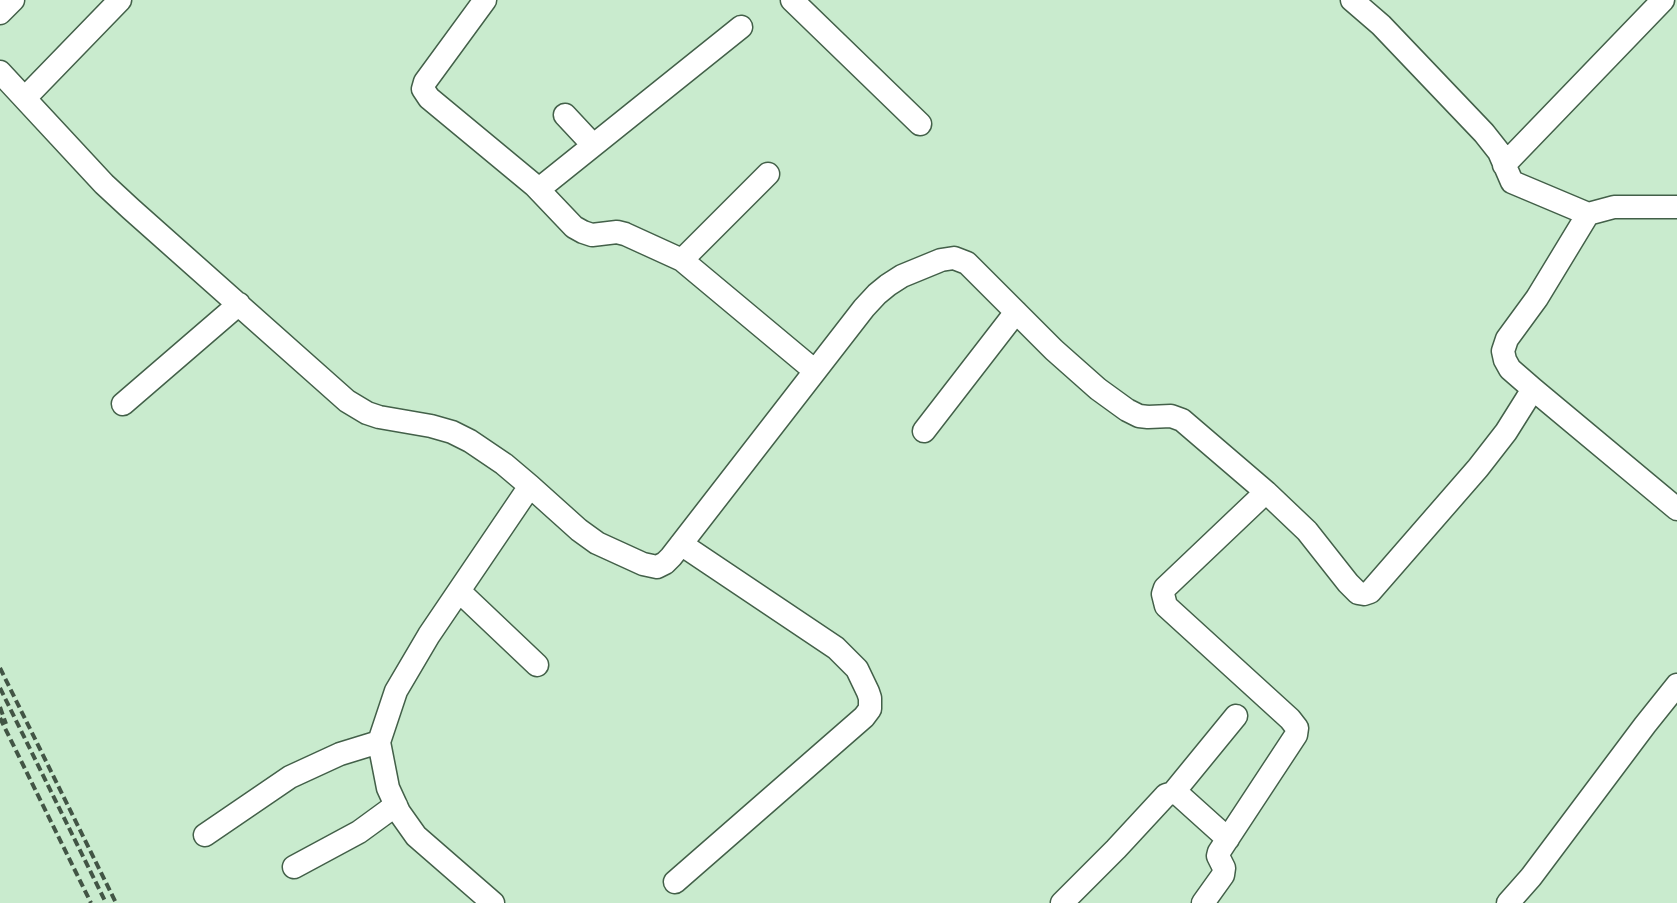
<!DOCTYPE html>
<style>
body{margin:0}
canvas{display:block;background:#c9ebce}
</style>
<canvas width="1677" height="903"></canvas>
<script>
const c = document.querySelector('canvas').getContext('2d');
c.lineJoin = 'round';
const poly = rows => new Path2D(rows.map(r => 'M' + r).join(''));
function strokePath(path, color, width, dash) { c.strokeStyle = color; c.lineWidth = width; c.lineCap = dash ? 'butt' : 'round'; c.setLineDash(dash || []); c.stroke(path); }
const minor = poly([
 [485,0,425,82,423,89,429,98,534,185,574,227,583,232,592,235,617,232,625,234,682,260,815,371],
 [792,0,920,124],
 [1352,0,1381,25,1484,133,1499,152,1512,182,1588,214,1537,298,1507,339,1503,351,1505,360,1510,369,1533,389,1677,509],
 [0,13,13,0],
 [0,72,104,184,131,209,347,401,367,413,379,417,431,426,452,432,470,441,504,464,530,486,579,530,597,543,643,564,657,567,665,563,671,557,864,308,877,294,888,285,902,276,941,260,954,258,967,263,1054,350,1098,389,1127,410,1139,416,1148,417,1171,416,1182,420,1266,492,1307,531,1348,583,1358,593,1364,594,1370,592,1478,468,1506,432,1533,389],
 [25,98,120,0],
 [565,115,593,145],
 [1504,165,1663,0],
 [539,189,741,27],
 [1588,214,1614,207,1677,207],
 [682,260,768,174],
 [123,404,239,304],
 [924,431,1016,312],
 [459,591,537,665],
 [1173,793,1236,716],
 [205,835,290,777,340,754,379,742],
 [294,867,359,832,396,805],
 [675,882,864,717,870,709,870,698,868,692,857,669,836,648,681,544],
 [493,903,416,836,399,812,388,788,379,742,396,691,429,635,530,486],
 [1062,903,1116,849,1166,795,1173,793,1178,794,1228,839],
 [1203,903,1223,875,1224,868,1218,856,1219,852,1296,735,1297,728,1290,719,1166,606,1163,594,1165,588,1266,492],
 [1508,903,1531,877,1645,725,1677,685]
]);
const rail = poly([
 [0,668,116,903],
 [0,688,106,903],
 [0,707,6,724],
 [0,718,91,903]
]);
strokePath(minor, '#436049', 25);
strokePath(minor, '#fff', 22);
strokePath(rail, '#425545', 4, [8, 4]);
</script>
